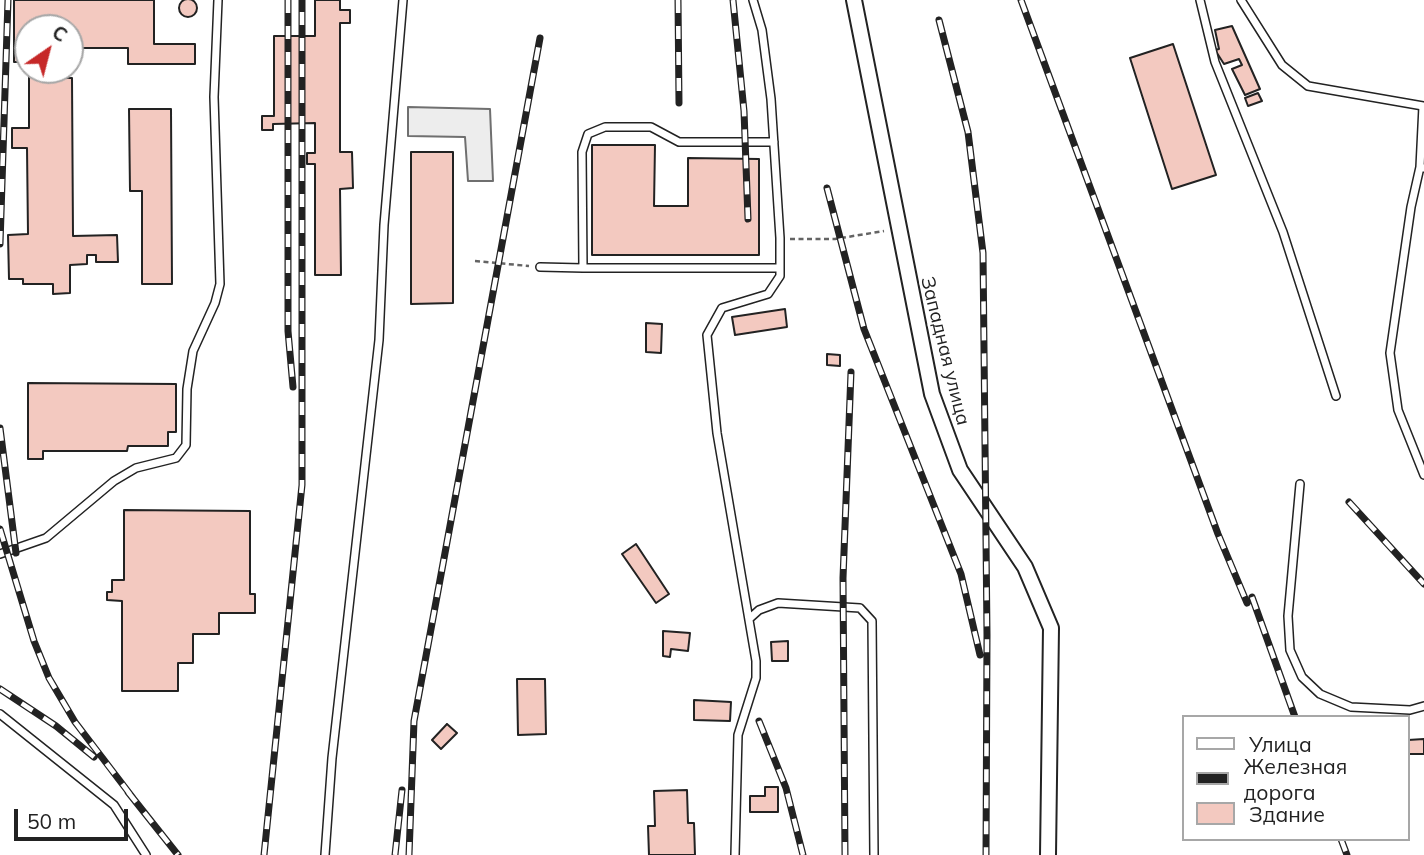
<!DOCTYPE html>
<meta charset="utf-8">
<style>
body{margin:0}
#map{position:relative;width:1424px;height:855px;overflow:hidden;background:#fff;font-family:Mulish,sans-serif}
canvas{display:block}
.legend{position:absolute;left:1182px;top:715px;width:228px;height:126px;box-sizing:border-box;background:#fff;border:2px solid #a7a7a7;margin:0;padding:9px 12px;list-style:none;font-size:21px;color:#222}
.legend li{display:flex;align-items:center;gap:14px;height:35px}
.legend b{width:35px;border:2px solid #a7a7a7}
.north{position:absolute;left:14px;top:14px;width:70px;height:70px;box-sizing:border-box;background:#fff;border:2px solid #a7a7a7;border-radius:50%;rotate:35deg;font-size:19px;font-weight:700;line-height:28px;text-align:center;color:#222}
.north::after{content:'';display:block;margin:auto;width:24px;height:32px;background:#c62828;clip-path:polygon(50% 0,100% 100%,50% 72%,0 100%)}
.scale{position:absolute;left:14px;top:809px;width:114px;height:32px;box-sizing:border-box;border:4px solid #222;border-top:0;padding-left:9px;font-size:21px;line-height:24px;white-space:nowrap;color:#222;-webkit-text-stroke:5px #fff;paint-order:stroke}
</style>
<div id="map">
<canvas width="1424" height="855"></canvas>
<ul class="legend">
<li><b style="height:9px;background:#fff"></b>Улица</li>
<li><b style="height:9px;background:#222"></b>Железная дорога</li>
<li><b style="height:19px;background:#f3c9c0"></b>Здание</li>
</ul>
<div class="north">С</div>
<div class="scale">50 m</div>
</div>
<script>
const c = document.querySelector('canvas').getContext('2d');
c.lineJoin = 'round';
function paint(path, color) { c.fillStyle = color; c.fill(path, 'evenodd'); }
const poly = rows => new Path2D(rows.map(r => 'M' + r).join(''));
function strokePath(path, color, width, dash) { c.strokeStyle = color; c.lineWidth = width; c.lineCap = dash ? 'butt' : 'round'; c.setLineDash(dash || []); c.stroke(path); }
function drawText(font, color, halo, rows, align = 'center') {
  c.font = font + ' Mulish,sans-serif'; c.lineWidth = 5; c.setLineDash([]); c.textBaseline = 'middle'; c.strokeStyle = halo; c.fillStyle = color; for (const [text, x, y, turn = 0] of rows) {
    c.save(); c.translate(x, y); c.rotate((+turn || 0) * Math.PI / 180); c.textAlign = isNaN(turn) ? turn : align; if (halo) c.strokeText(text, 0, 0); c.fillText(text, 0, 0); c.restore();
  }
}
const parking = poly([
 [408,107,490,109,493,181,468,181,465,137,408,136,408,107]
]);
const building = poly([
 '179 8a9 9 0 1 1 18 0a9 9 0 1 1-18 0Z',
 [14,0,154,0,154,44,195,44,195,64,128,64,128,48,74,48,74,55,70,55,70,28,28,28,28,62,14,62,14,0],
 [315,0,340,0,340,10,350,10,350,23,340,23,340,152,352,152,353,188,340,189,341,275,315,275,315,164,307,164,307,153,315,153,315,123,273,124,273,130,262,130,262,116,274,116,274,36,315,36,315,0],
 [1232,26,1260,89,1245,95,1232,69,1242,65,1239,59,1224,64,1215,50,1219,49,1215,30,1232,26],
 [1173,44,1216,175,1172,189,1130,58,1173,44],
 [29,70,57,70,57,78,72,78,73,236,117,235,118,262,96,262,96,255,87,255,87,264,70,265,70,293,53,294,53,284,23,284,23,279,9,279,8,235,28,234,27,148,12,148,12,128,29,128,29,70],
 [1258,93,1262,101,1248,106,1245,98,1258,93],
 [129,109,171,109,172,284,142,284,142,191,130,191,129,109],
 [592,145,655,145,654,206,688,206,688,158,759,159,759,255,592,255,592,145],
 [411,152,453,152,453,303,411,304,411,152],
 [785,309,787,327,735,335,732,317,785,309],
 [646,323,662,324,661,353,646,352,646,323],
 [827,354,840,355,840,366,827,365,827,354],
 [28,383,176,384,176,432,168,432,168,446,128,446,127,451,43,451,43,459,28,459,28,383],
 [124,510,250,511,250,594,255,594,255,613,219,613,219,634,193,634,193,663,178,663,178,691,122,691,122,601,107,600,107,592,112,592,112,580,124,580,124,510],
 [636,544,669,594,656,603,622,554,636,544],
 [663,631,690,633,688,651,671,649,670,657,663,656,663,631],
 [788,641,788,661,772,661,771,642,788,641],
 [517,679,545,679,546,734,518,735,517,679],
 [694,700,731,702,730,721,694,720,694,700],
 [447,724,457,733,441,749,432,740,447,724],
 [1424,739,1424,754,1408,754,1408,740,1424,739],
 [765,787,778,787,778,812,750,812,750,796,765,796,765,787],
 [687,790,688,823,694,823,695,855,649,855,648,826,655,826,654,791,687,790]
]);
const path = poly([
 [790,239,835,239,884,231],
 [475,261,529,266]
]);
const lane = poly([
 [1200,0,1215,62,1283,232,1336,396],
 [1241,0,1282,65,1308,86,1423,106,1420,167],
 [774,142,679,142,651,127,605,127,588,134,582,152,583,268,780,268],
 [1424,168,1420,167,1411,207,1390,353,1398,410,1424,475],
 [540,267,583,268],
 [1300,484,1288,616,1290,650,1302,677,1320,694,1351,707,1410,710,1424,706],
 [0,554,46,538,114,481,136,468,176,458,186,445,187,389,193,351,215,303,220,284,214,97,218,0],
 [749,619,759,610,778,603,860,608,872,621,874,855],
 [0,714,114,805,146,855],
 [325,855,332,758,379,340,384,225,403,0],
 [735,855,738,735,756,678,756,661,717,433,707,335,722,308,768,294,780,276,780,238,771,99,762,30,753,0]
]);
const street = poly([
 [854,0,932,394,960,470,1025,567,1051,628,1048,855]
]);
const rail = poly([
 [288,0,288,331,293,387],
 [678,0,679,103],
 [733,0,744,111,748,219],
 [1021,0,1218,534,1247,603],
 [939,20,968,132,983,253,987,635,986,855],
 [827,188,864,329,961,574,980,655],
 [0,244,8,0],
 [0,428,16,553],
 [1349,502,1424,584],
 [0,529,34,641,49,678,75,722,133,798],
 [1252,597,1295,717],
 [0,689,56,726,94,757],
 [759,721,786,788,803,855],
 [128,792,178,855],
 [1341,839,1347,855],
 [264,855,302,485,302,0],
 [395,855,402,790],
 [409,855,414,721,540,38],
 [845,855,843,578,851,372]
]);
const streetNames = [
 ["Западная улица",945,351,76]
];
paint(parking, '#ededed');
strokePath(parking, '#6f6f6f', 2);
paint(building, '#f3c9c0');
strokePath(building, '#222', 2);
strokePath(lane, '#222', 10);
strokePath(street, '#222', 18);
strokePath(path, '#646464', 2.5, [5, 3.5]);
strokePath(lane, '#fff', 7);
strokePath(street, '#fff', 14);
strokePath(rail, '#222', 7);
strokePath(rail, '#fff', 4.5, [13]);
drawText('19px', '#222', '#fff', streetNames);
</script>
